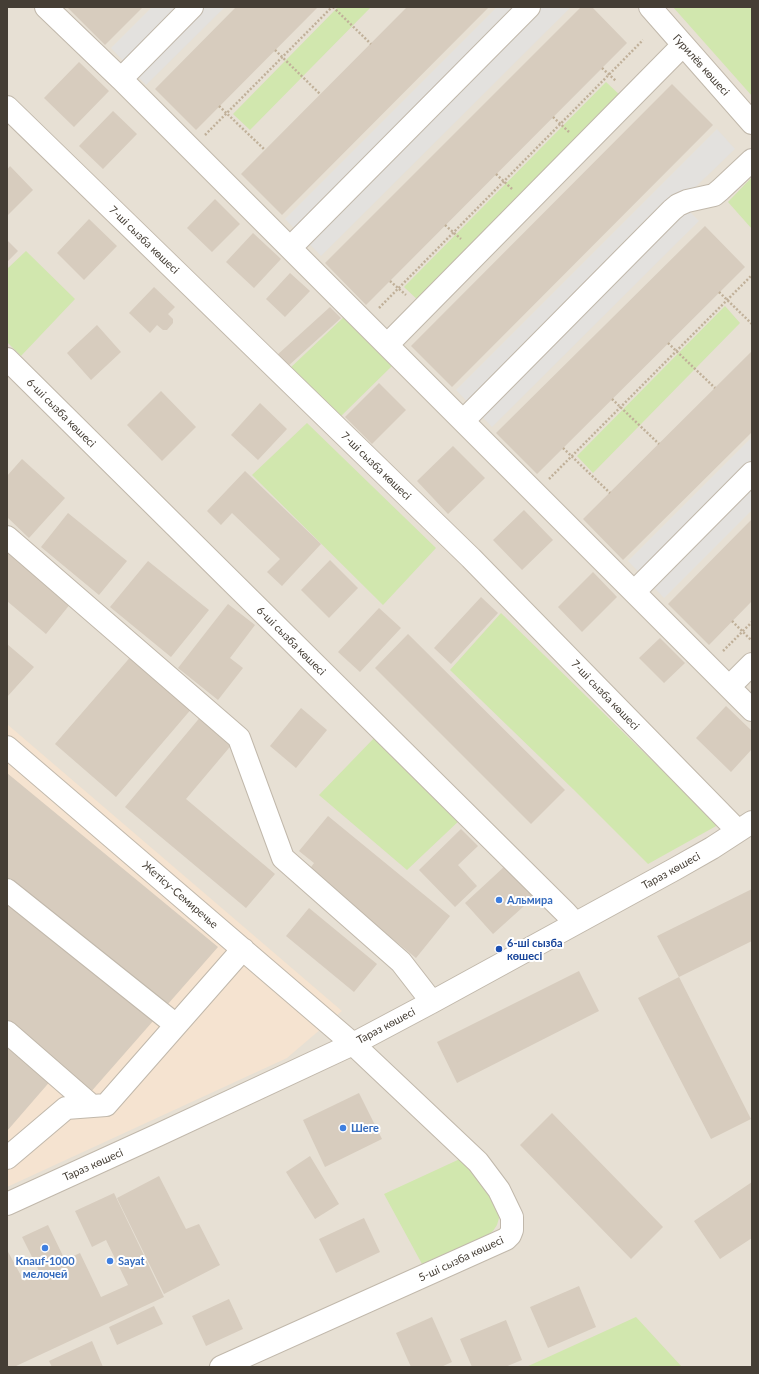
<!DOCTYPE html>
<meta charset="utf-8">
<style>
body{margin:0}
#map{position:relative;width:759px;height:1374px;overflow:hidden;background:#f3eee5;font-family:Lato,sans-serif}
canvas{display:block}
.frame{position:absolute;inset:0;border:8px solid #453e35;pointer-events:none}
</style>
<div id="map">
<canvas width="759" height="1374"></canvas>
<div class="frame"></div>
</div>
<script>
const c = document.querySelector('canvas').getContext('2d');
c.lineJoin = 'round';
function paint(path, color) { c.fillStyle = color; c.fill(path, 'evenodd'); }
const poly = rows => new Path2D(rows.map(r => 'M' + r).join(''));
function strokePath(path, color, width, dash) { c.strokeStyle = color; c.lineWidth = width; c.lineCap = dash ? 'butt' : 'round'; c.setLineDash(dash || []); c.stroke(path); }
function drawText(font, color, halo, rows, align = 'center') {
  c.font = font + ' Lato,sans-serif'; c.lineWidth = 4; c.setLineDash([]); c.textBaseline = 'middle'; c.strokeStyle = halo; c.fillStyle = color; for (const [text, x, y, turn = 0] of rows) {
    c.save(); c.translate(x, y); c.rotate((+turn || 0) * Math.PI / 180); c.textAlign = isNaN(turn) ? turn : align; if (halo) c.strokeText(text, 0, 0); c.fillText(text, 0, 0); c.restore();
  }
}
const residential = poly([
 [7,7,752,7,752,1367,7,1367]
]);
const commercial = poly([
 [7,724,342,1011,287,1058,7,1187]
]);
const green = poly([
 [338,7,371,7,250,130,233,114],
 [673,7,752,7,752,96],
 [606,82,623,98,421,303,404,287],
 [752,177,752,229,728,202],
 [26,251,75,299,21,356,7,342,7,269],
 [725,306,740,323,593,473,577,456],
 [345,316,393,365,337,420,287,371],
 [307,423,436,548,383,605,252,475],
 [501,613,629,738,718,825,648,864,573,789,450,670],
 [377,735,462,818,407,870,319,795],
 [462,1158,485,1183,498,1208,499,1218,497,1225,493,1231,486,1236,422,1264,384,1194],
 [636,1317,682,1367,526,1367,546,1358]
]);
const parking = poly([
 [152,7,225,7,146,85,111,48],
 [497,7,571,7,321,256,285,219],
 [717,129,735,149,680,202,699,221,492,427,456,390],
 [752,437,752,510,664,598,628,561]
]);
const building = poly([
 [67,7,143,7,105,45],
 [236,7,318,7,196,130,155,89],
 [407,7,489,7,282,215,241,174],
 [581,7,592,7,627,43,366,305,325,263],
 [79,62,109,91,74,127,44,98],
 [672,84,713,125,452,387,411,346],
 [113,111,137,134,103,169,79,146],
 [10,166,33,190,7,216,7,170],
 [215,199,240,224,212,252,187,228],
 [89,219,117,246,84,280,57,253],
 [705,226,745,267,537,474,496,433],
 [253,233,281,259,254,288,226,262],
 [7,240,18,251,7,262],
 [290,273,310,291,285,317,266,299],
 [154,287,175,307,168,314,173,319,173,323,167,330,163,330,157,325,150,333,129,313],
 [330,307,341,318,287,367,276,356],
 [97,325,121,352,91,380,67,353],
 [752,351,752,432,623,560,583,519],
 [379,383,406,410,372,444,345,417],
 [161,391,196,427,162,461,127,425],
 [260,403,287,429,258,460,231,435],
 [453,446,485,478,448,514,417,481],
 [22,459,65,498,29,538,7,517,7,476],
 [245,471,321,544,282,586,267,572,280,559,232,513,221,525,207,511],
 [524,510,553,540,522,570,493,540],
 [68,513,127,561,99,595,41,547],
 [752,519,752,601,709,645,668,604],
 [7,549,71,603,46,634,7,601],
 [330,560,358,588,329,618,301,590],
 [148,561,209,610,171,657,110,607],
 [593,572,617,597,582,632,558,607],
 [481,597,498,613,451,664,434,648],
 [228,604,255,625,230,658,243,668,218,700,178,668],
 [379,608,401,628,360,672,338,652],
 [408,634,565,790,531,824,375,668],
 [660,638,685,663,664,683,639,658],
 [7,644,34,667,7,697],
 [133,654,193,707,116,797,55,744],
 [726,706,752,731,752,749,731,772,696,738],
 [301,708,327,730,296,768,270,746],
 [202,715,234,742,186,799,275,874,246,908,125,807],
 [7,773,218,947,89,1094,59,1071,7,1131],
 [328,816,450,916,416,958,309,870,314,863,299,851],
 [461,829,478,846,458,865,477,886,455,907,419,870],
 [505,866,534,897,493,934,465,903],
 [752,889,752,941,679,977,657,936],
 [309,908,377,964,354,992,286,936],
 [579,971,599,1011,457,1083,437,1042],
 [679,977,751,1119,711,1139,638,998],
 [359,1093,382,1139,325,1167,303,1120],
 [552,1113,663,1227,631,1259,520,1145],
 [310,1156,339,1204,315,1219,286,1172],
 [159,1176,186,1229,199,1224,220,1265,164,1294,117,1198],
 [752,1182,752,1238,720,1259,694,1221],
 [114,1193,164,1297,14,1367,7,1367,7,1250,24,1281,40,1273,22,1237,48,1225,65,1260,80,1253,101,1297,128,1285,106,1240,92,1247,75,1211],
 [364,1218,380,1252,336,1273,319,1239],
 [579,1286,596,1327,548,1348,530,1307],
 [229,1299,243,1329,206,1346,192,1316],
 [154,1306,163,1324,117,1345,109,1327],
 [432,1317,452,1362,441,1367,411,1367,396,1333],
 [506,1320,522,1360,505,1367,472,1367,460,1339],
 [92,1341,103,1367,52,1367,49,1361]
]);
const path = poly([
 [333,7,371,44],
 [275,50,320,94],
 [602,68,616,81],
 [219,106,265,150],
 [553,117,569,132],
 [205,135,332,7],
 [496,174,512,189],
 [445,225,461,239],
 [390,281,406,295],
 [719,292,752,324],
 [379,308,643,40],
 [668,343,715,388],
 [612,399,659,444],
 [563,448,610,493],
 [549,479,752,275],
 [732,621,752,641],
 [723,651,752,622]
]);
const minor = poly([
 [46,7,121,79],
 [192,7,121,79,752,710],
 [650,7,752,123],
 [7,107,471,558,738,831],
 [290,248,529,7],
 [387,345,683,45],
 [7,359,566,913,575,923],
 [463,421,672,210,678,205,687,201,714,195,720,190,752,160],
 [7,537,239,738,283,858,401,962,432,1002],
 [634,592,752,473],
 [729,687,752,664],
 [7,747,353,1044,478,1162,499,1190,512,1217,512,1230,510,1235,506,1239,221,1367],
 [7,890,176,1025],
 [7,1032,92,1106],
 [7,1158,66,1108,106,1105,243,949],
 [7,1204,158,1135,353,1044,432,1002,675,869,712,848,752,822]
]);
const markers = [
 [499,900,4,"#3f7fe0"],
 [499,949,4,"#1a4fb4"],
 [343,1128,4,"#3f7fe0"],
 [45,1248,4,"#3f7fe0"],
 [110,1261,4,"#3f7fe0"]
];
const streetNames = [
 ["Гурилёв көшесі",701,65,48],
 ["7-ші сызба көшесі",144,240,44],
 ["6-ші сызба көшесі",61,413,45],
 ["7-ші сызба көшесі",376,466,44],
 ["6-ші сызба көшесі",291,641,45],
 ["7-ші сызба көшесі",605,695,46],
 ["Тараз көшесі",671,871,-29],
 ["Жетісу-Семиречье",180,895,41],
 ["Тараз көшесі",386,1026,-28],
 ["Тараз көшесі",93,1165,-24],
 ["5-ші сызба көшесі",461,1259,-25]
];
const shopNames = [
 ["Альмира",507,900],
 ["Шеге",351,1128],
 ["Knauf-1000",45,1261,"center"],
 ["мелочей",45,1274,"center"],
 ["Sayat",118,1261]
];
const transitNames = [
 ["6-ші сызба",507,943],
 ["көшесі",507,956]
];
paint(residential, '#e7e0d4');
paint(commercial, '#f5e3d0');
paint(green, '#d1e7ae');
paint(parking, '#e3e1de');
paint(building, '#d7ccbe');
strokePath(minor, '#c1b8ab', 24);
strokePath(path, '#c0b099', 2.5, [2, 2]);
strokePath(minor, '#fff', 22);
for (const [x, y, r, color] of markers) { const dot = new Path2D(); dot.arc(x, y, r, 0, 2 * Math.PI); c.fillStyle = color; c.fill(dot); strokePath(dot, '#fff', 1.5); }
drawText('11px', '#453e35', '#fff', streetNames);
drawText('bold 11px', '#366cbe', '#fff', shopNames, 'left');
drawText('bold 11px', '#164399', '#fff', transitNames, 'left');
</script>
